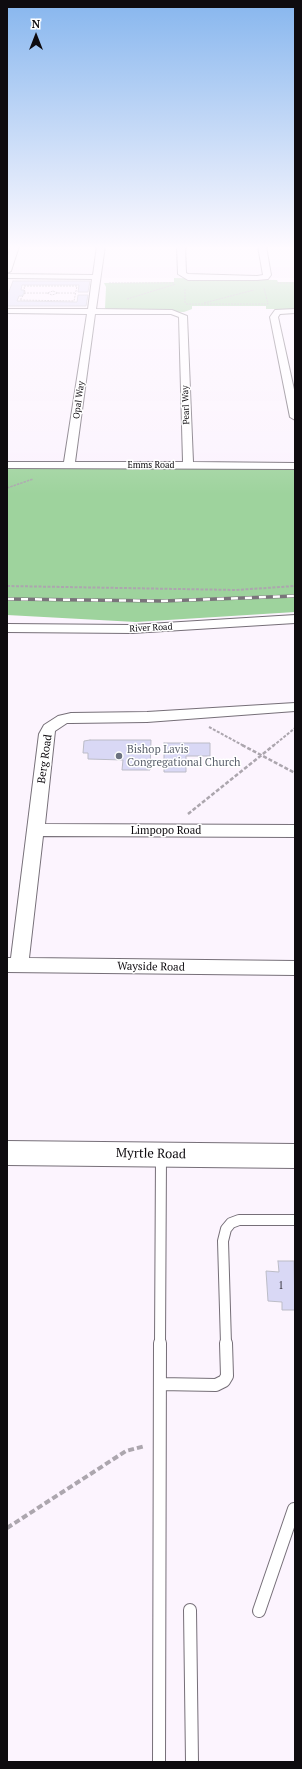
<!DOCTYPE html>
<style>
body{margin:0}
#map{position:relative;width:302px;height:1769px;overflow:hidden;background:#fcf4fe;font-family:"PT Serif",serif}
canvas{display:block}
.frame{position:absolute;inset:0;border:8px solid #0e0b0f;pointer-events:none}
.north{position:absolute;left:16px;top:16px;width:40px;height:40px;-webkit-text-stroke:3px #fff;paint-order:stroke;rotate:0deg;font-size:11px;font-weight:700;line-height:16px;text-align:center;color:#0e0b0f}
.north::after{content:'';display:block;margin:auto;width:14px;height:18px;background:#0e0b0f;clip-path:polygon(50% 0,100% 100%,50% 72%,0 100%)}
</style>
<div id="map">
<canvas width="302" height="1769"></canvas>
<div class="frame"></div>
<div class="north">N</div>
</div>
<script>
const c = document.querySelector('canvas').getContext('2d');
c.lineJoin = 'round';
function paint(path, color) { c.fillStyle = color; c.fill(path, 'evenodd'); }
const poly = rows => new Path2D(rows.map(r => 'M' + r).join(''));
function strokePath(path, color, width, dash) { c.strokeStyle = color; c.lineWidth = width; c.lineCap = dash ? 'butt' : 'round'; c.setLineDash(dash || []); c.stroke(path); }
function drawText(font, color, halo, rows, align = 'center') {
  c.font = font + ' "PT Serif",serif'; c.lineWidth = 3; c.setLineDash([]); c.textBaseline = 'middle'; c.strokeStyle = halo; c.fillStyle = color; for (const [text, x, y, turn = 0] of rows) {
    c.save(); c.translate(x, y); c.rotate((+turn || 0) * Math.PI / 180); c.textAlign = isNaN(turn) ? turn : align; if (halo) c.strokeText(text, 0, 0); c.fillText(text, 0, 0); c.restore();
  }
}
const green = poly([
 [174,278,277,280,278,282,295,282,295,309,266,309,266,306,192,306,192,309,184,312,107,310,105,308,106,287,104,283,174,282],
 [7,467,295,469,295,612,136,622,7,615]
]);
const building = poly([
 [13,281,90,281,88,292,78,292,79,285,22,285,21,290,24,290,24,293,22,296,19,296,17,301,77,302,78,295,88,295,86,306,7,306,8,294,13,281],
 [90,740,151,740,150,770,122,770,123,760,88,759,88,753,83,753,84,741,90,740],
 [164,743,210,743,210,756,186,756,186,772,164,772,164,743],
 [278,1261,294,1261,295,1310,282,1310,282,1302,268,1301,266,1271,279,1272,278,1261]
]);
const pathFar4 = poly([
 [109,283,174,283],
 [277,283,295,283],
 [24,286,77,286,74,301,20,300,25,293,24,286],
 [185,289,185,304],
 [53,291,58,293,52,295,47,293,53,291],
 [24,293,47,293],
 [58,293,76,293],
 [127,299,176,284],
 [204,303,254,290],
 [186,304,268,304,264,288]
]);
const pathFar3 = poly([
 [7,488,33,479]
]);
const pathFar2 = poly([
 [7,586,236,590,295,586],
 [209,727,244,746],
 [273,746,295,728]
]);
const pathFar1 = poly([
 [242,745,295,773],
 [188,814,274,745]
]);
const path = poly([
 [7,1528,126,1451,145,1446]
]);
const serviceFar1 = poly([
 [160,1344,161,1157],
 [226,1344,223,1241,226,1229,231,1223,239,1220,295,1220]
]);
const service = poly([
 [160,1384,216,1385,224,1381,227,1376,226,1343],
 [190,1610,192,1762],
 [259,1611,294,1509],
 [159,1762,160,1343]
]);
const minor = poly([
 [11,246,19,246,11,271,7,273,7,259,11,246],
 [97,246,105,246,96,309,172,310,187,316,193,462,295,463,295,469,7,468,7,462,64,462,87,314,7,313,7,309,88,309,92,279,7,278,7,274,93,275,97,246],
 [95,314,171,314,179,317,183,462,75,462,95,314],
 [177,246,185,246,186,273,188,274,257,276,263,275,258,246,266,246,271,275,268,279,257,280,188,280,178,274,177,246],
 [295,309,295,313,280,314,278,317,295,394,295,420,290,417,270,317,275,310,295,309],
 [295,615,295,623,132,633,7,632,7,624,132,625,295,615],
 [295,703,295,711,147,722,71,723,67,723,55,731,45,824,295,825,295,837,43,836,29,958,295,961,295,975,7,972,7,958,11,958,39,734,44,725,58,716,71,713,147,712,295,703]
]);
const tertiary = poly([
 [7,1141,295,1144,295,1168,7,1165,7,1141]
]);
const rail = poly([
 [7,599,163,601,295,596]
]);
const markers = [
 [119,756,4,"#6b7280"]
];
const farStreetnames = [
 ["Opal Way",79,400,-82],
 ["Pearl Way",186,405,-92],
 ["Emms Road",151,465],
 ["River Road",151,628,-3]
];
const worshipNames = [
 ["Bishop Lavis",127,750],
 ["Congregational Church",127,763]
];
const streetNames = [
 ["Berg Road",45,759,-82],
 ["Limpopo Road",166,831],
 ["Wayside Road",151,967,1]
];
const nearNumbernames = [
 ["1",281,1286]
];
const nearStreetnames = [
 ["Myrtle Road",151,1154,1]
];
paint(green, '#9ed39d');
paint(building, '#d9d8f5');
strokePath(building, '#bcbcc7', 1);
strokePath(serviceFar1, '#766f78', 12);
strokePath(service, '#766f78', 14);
strokePath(minor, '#766f78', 2);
strokePath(tertiary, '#766f78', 2);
strokePath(pathFar4, '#aca6ae', 1, [2, 1]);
strokePath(pathFar3, '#aca6ae', 1.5, [2.5, 1]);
strokePath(pathFar2, '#aca6ae', 2, [3, 1.5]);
strokePath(pathFar1, '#aca6ae', 2.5, [4, 2]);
strokePath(path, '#aca6ae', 4, [6, 3]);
strokePath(serviceFar1, '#fff', 10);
strokePath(service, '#fff', 12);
paint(minor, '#fff');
paint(tertiary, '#fff');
strokePath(rail, '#7a747b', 3.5);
strokePath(rail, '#fff', 2.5, [7]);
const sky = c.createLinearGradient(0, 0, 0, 494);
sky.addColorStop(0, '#87b6ee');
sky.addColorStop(0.5, '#fefaff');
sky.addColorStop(1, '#fefaff00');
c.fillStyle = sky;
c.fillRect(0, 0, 302, 494);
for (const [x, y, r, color] of markers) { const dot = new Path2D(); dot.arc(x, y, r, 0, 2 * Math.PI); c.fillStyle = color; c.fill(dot); strokePath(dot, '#fff', 1.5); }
drawText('9px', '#0e0b0f', '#fff', farStreetnames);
drawText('11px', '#5b616d', '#fff', worshipNames, 'left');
drawText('11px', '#0e0b0f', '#fff', streetNames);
drawText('11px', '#413e48', null, nearNumbernames);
drawText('13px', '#0e0b0f', '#fff', nearStreetnames);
</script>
